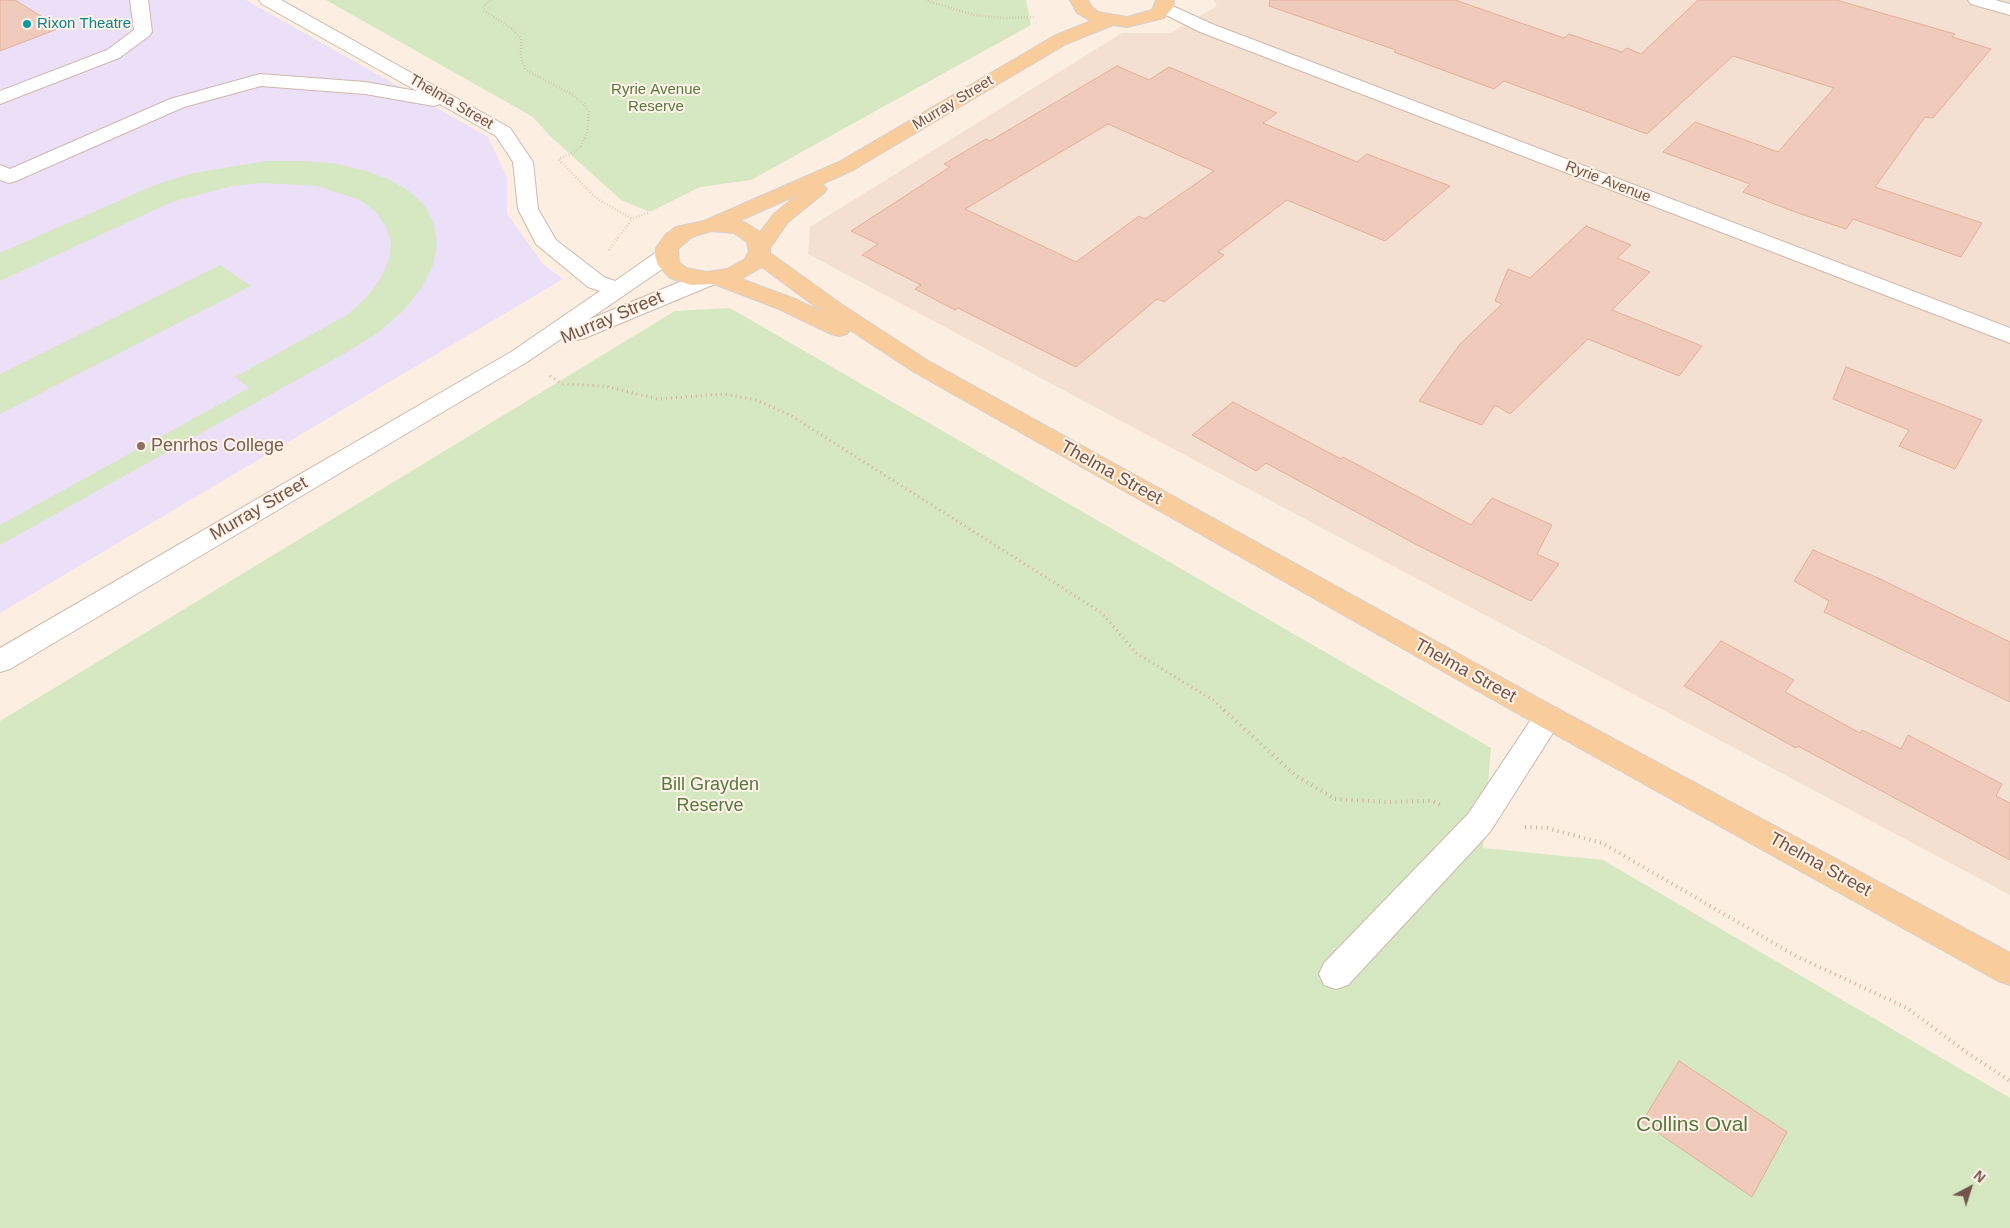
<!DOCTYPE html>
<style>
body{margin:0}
#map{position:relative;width:2010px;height:1228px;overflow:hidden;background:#fcefe2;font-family:Arial,sans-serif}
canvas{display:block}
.north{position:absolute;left:1945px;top:1163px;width:50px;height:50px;-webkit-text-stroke:4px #fff3e8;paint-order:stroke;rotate:40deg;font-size:14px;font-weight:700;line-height:20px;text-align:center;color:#725449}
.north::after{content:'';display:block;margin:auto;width:18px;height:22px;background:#725449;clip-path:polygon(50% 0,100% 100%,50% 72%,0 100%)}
</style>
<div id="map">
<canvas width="2010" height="1228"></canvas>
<div class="north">N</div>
</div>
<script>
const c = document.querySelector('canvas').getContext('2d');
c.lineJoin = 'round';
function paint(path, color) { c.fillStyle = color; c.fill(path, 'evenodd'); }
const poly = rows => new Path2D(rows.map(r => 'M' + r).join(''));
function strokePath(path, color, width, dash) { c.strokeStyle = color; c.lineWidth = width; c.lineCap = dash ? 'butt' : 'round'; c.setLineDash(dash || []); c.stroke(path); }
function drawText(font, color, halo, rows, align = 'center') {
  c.font = font + ' Arial,sans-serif'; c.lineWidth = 4; c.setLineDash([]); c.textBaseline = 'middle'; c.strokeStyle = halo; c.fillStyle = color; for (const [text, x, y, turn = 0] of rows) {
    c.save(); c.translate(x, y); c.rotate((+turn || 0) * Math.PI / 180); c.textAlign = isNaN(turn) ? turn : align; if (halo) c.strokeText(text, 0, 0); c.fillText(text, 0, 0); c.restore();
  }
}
const residential = poly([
 [1214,0,2010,0,2010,895,808,254,810,227,1122,33,1170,33,1217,6]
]);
const education = poly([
 [0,0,246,0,488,137,507,177,507,214,543,264,563,279,0,613]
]);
const green = poly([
 [326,0,1026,0,1031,25,751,180,700,187,650,212,621,200,550,136,533,117],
 [266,161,301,161,333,163,363,170,388,179,409,191,425,206,434,224,437,244,433,265,422,287,404,310,379,332,347,352,0,545,0,525,249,388,235,377,347,315,367,297,381,278,389,260,391,242,386,226,376,212,360,200,317,186,262,183,232,186,172,202,0,281,0,253,157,184,194,173],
 [220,265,251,286,0,414,0,374],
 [730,308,1491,748,1483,848,1603,860,2010,1098,2010,1228,0,1228,0,721,675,311]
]);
const building = poly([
 [0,0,15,0,60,28,0,51,0,0],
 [1270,0,1455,0,1564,38,1569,34,1622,52,1627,48,1641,54,1698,0,1836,0,1955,34,1952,37,1991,49,1933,118,1925,117,1875,187,1982,223,1961,257,1853,219,1846,229,1798,213,1743,192,1750,184,1663,152,1695,122,1778,152,1834,88,1733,56,1647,134,1504,81,1494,89,1394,52,1396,50,1269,6,1270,0],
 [1117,66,1149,80,1169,67,1277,113,1263,123,1357,162,1367,154,1450,186,1385,241,1287,200,1218,252,1224,255,1164,302,1157,299,1076,367,958,308,955,310,915,289,921,285,862,255,878,244,851,231,950,167,944,164,986,139,990,141,1117,66],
 [1108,124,1214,171,1145,219,1139,216,1076,262,965,209,1108,124],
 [1586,226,1631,245,1617,258,1650,272,1612,310,1702,346,1679,376,1588,339,1510,414,1495,405,1482,425,1419,401,1460,344,1502,304,1495,301,1508,269,1530,278,1586,226],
 [1846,367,1982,420,1955,469,1899,446,1909,430,1833,399,1846,367],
 [1233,402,1341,459,1343,457,1471,525,1492,498,1552,525,1537,554,1559,564,1531,601,1419,546,1266,463,1256,471,1192,435,1233,402],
 [1813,550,1878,578,2010,642,2010,702,1824,612,1829,601,1794,581,1813,550],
 [1721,641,1794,680,1785,692,1860,733,1862,730,1901,749,1908,735,2002,784,1996,796,2010,803,2010,860,1798,746,1796,748,1684,686,1721,641],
 [1679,1061,1787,1132,1752,1197,1642,1122,1679,1061]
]);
const pathFar2 = poly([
 [492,0,485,4,483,10,511,28,521,38,521,58,526,70,573,95,585,105,589,112,587,133,581,146,575,152,559,159],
 [925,0,974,15,1004,18,1034,17],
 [559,160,596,198,632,219,650,212],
 [609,250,632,219]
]);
const pathFar1 = poly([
 [550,376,562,384,605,386,657,399,724,394,756,400,790,415,1102,613,1136,653,1213,700,1225,711]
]);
const path = poly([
 [1224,710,1296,776,1335,799,1387,802,1432,801,1441,805],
 [1525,827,1547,828,1602,843,1796,956,1907,1008,1966,1052,2010,1081]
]);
const minor = poly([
 [130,0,148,0,152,32,149,36,119,58,0,104,0,91,107,50,134,30,130,0],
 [259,0,281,0,510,128,533,162,538,209,556,240,604,277,615,281,658,251,666,250,674,251,677,256,674,261,588,320,699,274,707,272,715,274,718,279,715,284,585,338,577,340,569,338,567,335,527,362,10,669,0,672,0,648,511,352,600,291,588,287,536,244,518,209,513,162,496,136,440,104,434,106,365,94,261,86,184,107,16,181,9,183,0,180,0,165,10,169,170,99,260,74,365,82,417,91,262,4,259,0],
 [1968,0,1995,0,2010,4,2010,15,1971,4,1968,0],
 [1164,2,1212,24,2010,328,2010,343,1200,32,1158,11,1155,7,1158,3,1164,2],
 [1548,705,1558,709,1563,717,1490,832,1348,985,1336,989,1324,985,1319,974,1324,963,1468,814,1538,709,1548,705]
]);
const major = poly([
 [1070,0,1088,0,1091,6,1098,12,1127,17,1152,10,1156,0,1174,0,1173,7,1164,18,1127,27,1113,25,1066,44,853,170,822,184,827,189,824,193,788,222,770,248,770,253,841,304,930,362,1558,709,2010,953,2010,985,1998,981,1538,725,914,372,850,330,847,334,839,336,831,334,779,309,714,284,691,285,670,278,658,265,655,256,656,248,666,234,676,227,704,221,839,162,1054,36,1091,21,1077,13,1070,0],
 [797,195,774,214,760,232,746,223,739,221,797,195],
 [711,231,734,233,747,242,749,251,745,259,727,269,707,272,686,268,679,262,678,249,692,237,711,231],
 [762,267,824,313,795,299,741,279,762,267]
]);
const markers = [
 [27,24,5,"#0f9aa8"],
 [141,446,5,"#8d6e63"]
];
const farCulturenames = [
 ["Rixon Theatre",37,24]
];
const farParknames = [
 ["Ryrie Avenue",656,90],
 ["Reserve",656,107]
];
const farStreetnames = [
 ["Thelma Street",451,102,30],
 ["Murray Street",953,103,-31],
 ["Ryrie Avenue",1608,182,21]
];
const streetNames = [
 ["Murray Street",612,318,-23],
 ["Thelma Street",1111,473,29],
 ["Murray Street",259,509,-30],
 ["Thelma Street",1465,671,29],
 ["Thelma Street",1820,865,29]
];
const educationNames = [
 ["Penrhos College",151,446]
];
const parkNames = [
 ["Bill Grayden",710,785],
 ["Reserve",710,806]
];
const nearParknames = [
 ["Collins Oval",1692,1125]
];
paint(residential, '#f3e0d1');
paint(education, '#ecdff8');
paint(green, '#d5e8c1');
paint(building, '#f0caba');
strokePath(building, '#e3af9b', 1);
strokePath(minor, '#ceb8ac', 2);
strokePath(major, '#d8cfcc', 2);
strokePath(pathFar2, '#d5ae9e', 2.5, [0.5, 2.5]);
strokePath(pathFar1, '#d5ae9e', 3, [1, 4]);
strokePath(path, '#d5ae9e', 4, [1, 4.5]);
paint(minor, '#fff');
paint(major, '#f9cd9b');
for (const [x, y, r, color] of markers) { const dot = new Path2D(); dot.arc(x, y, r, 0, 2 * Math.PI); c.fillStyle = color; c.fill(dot); strokePath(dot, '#fff3e8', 2); }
drawText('15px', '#0d838f', '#fff3e8', farCulturenames, 'left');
drawText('15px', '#577842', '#fff3e8', farParknames);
drawText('15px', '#725449', '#fff3e8', farStreetnames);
drawText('18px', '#725449', '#fff3e8', streetNames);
drawText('18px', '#785e54', '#fff3e8', educationNames, 'left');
drawText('18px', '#577842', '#fff3e8', parkNames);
drawText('21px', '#577842', '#fff3e8', nearParknames);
</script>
